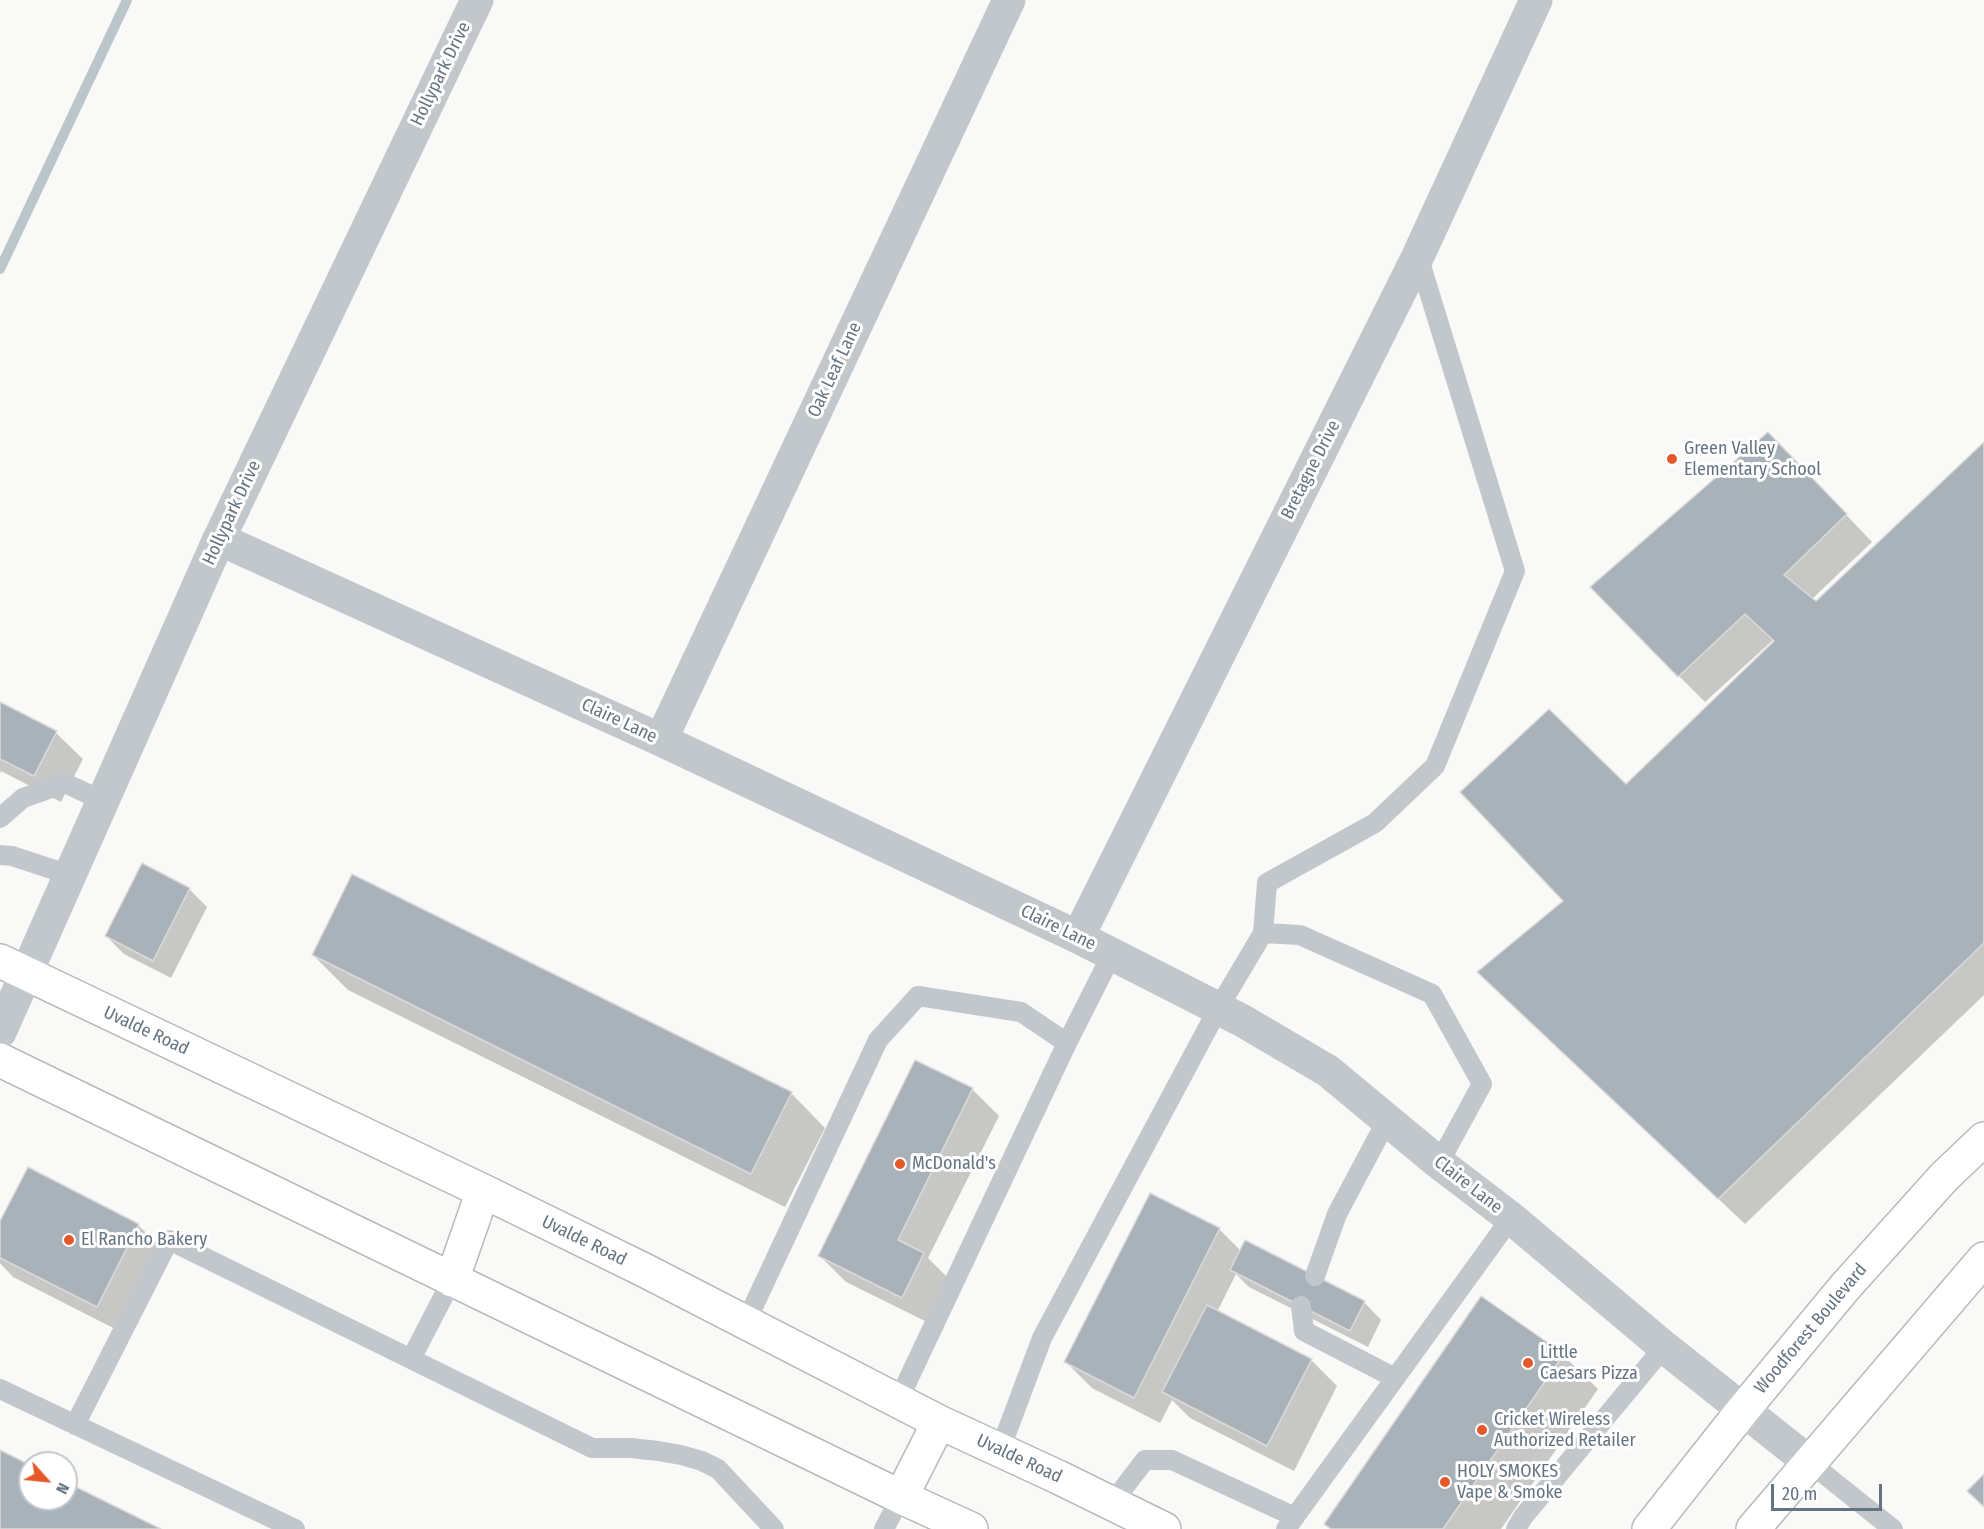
<!DOCTYPE html>
<style>
body{margin:0}
#map{position:relative;width:1984px;height:1529px;overflow:hidden;background:#f9f9f7;font-family:"Fira Sans Condensed",sans-serif}
canvas{display:block}
.north{position:absolute;left:18px;top:1451px;width:60px;height:60px;box-sizing:border-box;background:#fff;border:2px solid #c1c7cd;border-radius:50%;rotate:117deg;font-size:16px;font-weight:700;line-height:24px;text-align:center;color:#647482}
.north::after{content:'';display:block;margin:auto;width:21px;height:27px;background:#e6582a;clip-path:polygon(50% 0,100% 100%,50% 72%,0 100%)}
.scale{position:absolute;left:1771px;top:1484px;width:111px;height:27px;box-sizing:border-box;border:3px solid #647482;border-top:0;padding-left:8px;font-size:18px;line-height:21px;white-space:nowrap;color:#647482;-webkit-text-stroke:4px #fff;paint-order:stroke}
</style>
<div id="map">
<canvas width="1984" height="1529"></canvas>
<div class="north">N</div>
<div class="scale">20 m</div>
</div>
<script>
const c = document.querySelector('canvas').getContext('2d');
c.lineJoin = 'round';
function paint(path, color) { c.fillStyle = color; c.fill(path, 'evenodd'); }
const poly = rows => new Path2D(rows.map(r => 'M' + r).join(''));
function strokePath(path, color, width, dash) { c.strokeStyle = color; c.lineWidth = width; c.lineCap = dash ? 'butt' : 'round'; c.setLineDash(dash || []); c.stroke(path); }
function drawText(font, color, halo, rows, align = 'center') {
  c.font = font + ' "Fira Sans Condensed",sans-serif'; c.lineWidth = 6; c.setLineDash([]); c.textBaseline = 'middle'; c.strokeStyle = halo; c.fillStyle = color; for (const [text, x, y, turn = 0] of rows) {
    c.save(); c.translate(x, y); c.rotate((+turn || 0) * Math.PI / 180); c.textAlign = isNaN(turn) ? turn : align; if (halo) c.strokeText(text, 0, 0); c.fillText(text, 0, 0); c.restore();
  }
}
const shadow = poly([
 [1984,444,1984,995,1745,1224,1506,998,1565,901,1626,787,1775,642,1773,640,1705,702,1679,676,1794,460,1872,542,1812,599,1816,602],
 [0,704,56,733,83,759,61,802,1,771,0,774],
 [142,865,189,889,207,907,171,978,124,954,106,936],
 [313,955,791,1093,825,1128,785,1207,348,990],
 [972,1089,999,1116,928,1258,950,1280,929,1323,846,1282,820,1256],
 [0,1225,138,1225,165,1251,123,1333,13,1277,0,1263],
 [1219,1229,1241,1251,1364,1302,1381,1320,1368,1347,1249,1287,1236,1274,1217,1312,1311,1360,1337,1386,1294,1471,1190,1418,1172,1400,1160,1423,1092,1388,1066,1362],
 [1563,1355,1598,1389,1501,1529,1331,1529]
]);
const stream = poly([
 [0,269,127,0]
]);
const building = poly([
 [1768,432,1847,514,1784,575,1816,601,1984,442,1984,943,1718,1199,1477,972,1563,901,1460,792,1549,709,1626,784,1774,641,1745,614,1678,677,1590,587,1768,432],
 [0,702,57,731,34,776,0,759,0,702],
 [142,863,190,888,153,961,105,936,142,863],
 [352,874,792,1092,751,1174,312,955,352,874],
 [915,1060,973,1088,898,1240,924,1253,902,1298,818,1256,915,1060],
 [28,1167,139,1224,97,1307,0,1258,0,1221,28,1167],
 [1150,1193,1220,1228,1134,1398,1064,1362,1150,1193],
 [1245,1240,1365,1301,1350,1331,1230,1270,1245,1240],
 [1481,1296,1564,1354,1443,1529,1331,1529,1324,1524,1481,1296],
 [1207,1305,1312,1359,1267,1446,1162,1392,1207,1305],
 [0,1450,30,1465,30,1499,66,1499,66,1482,161,1529,0,1529,0,1450],
 [1984,1474,1984,1507,1967,1491,1984,1474]
]);
const service = poly([
 [0,818,23,798,65,783,103,801],
 [0,855,12,856,70,875],
 [1263,933,1267,883,1375,823,1435,766,1515,571,1418,256],
 [1315,1276,1337,1214,1387,1120],
 [1301,1306,1304,1331,1395,1378],
 [746,1322,878,1040,918,996,1021,1012,1067,1043],
 [411,1359,592,1448,631,1448,658,1451,681,1455,702,1461,718,1469,774,1529],
 [0,1389,295,1529],
 [898,1401,1067,1043,1112,954],
 [75,1425,169,1240,411,1359,452,1280],
 [1000,1450,1042,1338,1219,1007,1263,933,1300,935,1432,994,1482,1084,1439,1163],
 [1809,1462,1893,1529],
 [1112,1503,1145,1460,1172,1460,1295,1517],
 [884,1529,901,1497],
 [1286,1529,1511,1218],
 [1516,1529,1523,1517,1664,1347]
]);
const minor = poly([
 [219,539,661,740,1078,937,1243,1021,1328,1071,1439,1163,1511,1218,1664,1347,1809,1462],
 [661,740,1009,0],
 [1078,937,1418,256,1536,0],
 [26,974,219,539,477,0]
]);
const tertiary = poly([
 [0,1032,26,974]
]);
const secondary = poly([
 [0,961,483,1191,644,1270,939,1422,1058,1477,1164,1529],
 [0,1060,901,1497,971,1529],
 [452,1280,483,1191],
 [901,1497,939,1422],
 [1649,1529,1743,1410,1845,1287,1944,1177,1984,1139],
 [1753,1529,1984,1259]
]);
const markers = [
 [1672,459,6,"#e6582a"],
 [900,1164,6,"#e6582a"],
 [69,1240,6,"#e6582a"],
 [1528,1363,6,"#e6582a"],
 [1482,1430,6,"#e6582a"],
 [1445,1482,6,"#e6582a"]
];
const streetNames = [
 ["Hollypark Drive",441,74,-64],
 ["Oak Leaf Lane",835,370,-65],
 ["Bretagne Drive",1311,470,-63],
 ["Hollypark Drive",232,513,-65],
 ["Claire Lane",619,721,25],
 ["Claire Lane",1058,928,26],
 ["Uvalde Road",146,1031,25],
 ["Claire Lane",1468,1185,38],
 ["Uvalde Road",584,1241,26],
 ["Woodforest Boulevard",1811,1329,-50],
 ["Uvalde Road",1019,1459,25]
];
const poiNames = [
 ["Green Valley",1684,449],
 ["Elementary School",1684,470],
 ["McDonald's",912,1164],
 ["El Rancho Bakery",81,1240],
 ["Little",1540,1353],
 ["Caesars Pizza",1540,1374],
 ["Cricket Wireless",1494,1420],
 ["Authorized Retailer",1494,1441],
 ["HOLY SMOKES",1457,1472],
 ["Vape & Smoke",1457,1493]
];
paint(shadow, '#0003');
strokePath(stream, '#bbc6cb', 10);
paint(building, '#a9b2b8');
strokePath(building, '#dbdbd9', 1.5);
strokePath(secondary, '#b5babf', 36);
strokePath(service, '#c2c7cb', 20);
strokePath(minor, '#c2c7cb', 33);
strokePath(tertiary, '#c2c7cb', 33);
strokePath(secondary, '#fff', 33);
for (const [x, y, r, color] of markers) { const dot = new Path2D(); dot.arc(x, y, r, 0, 2 * Math.PI); c.fillStyle = color; c.fill(dot); strokePath(dot, '#fff', 2); }
drawText('18px', '#647482', '#fff', streetNames);
drawText('18px', '#647482', '#fff', poiNames, 'left');
</script>
